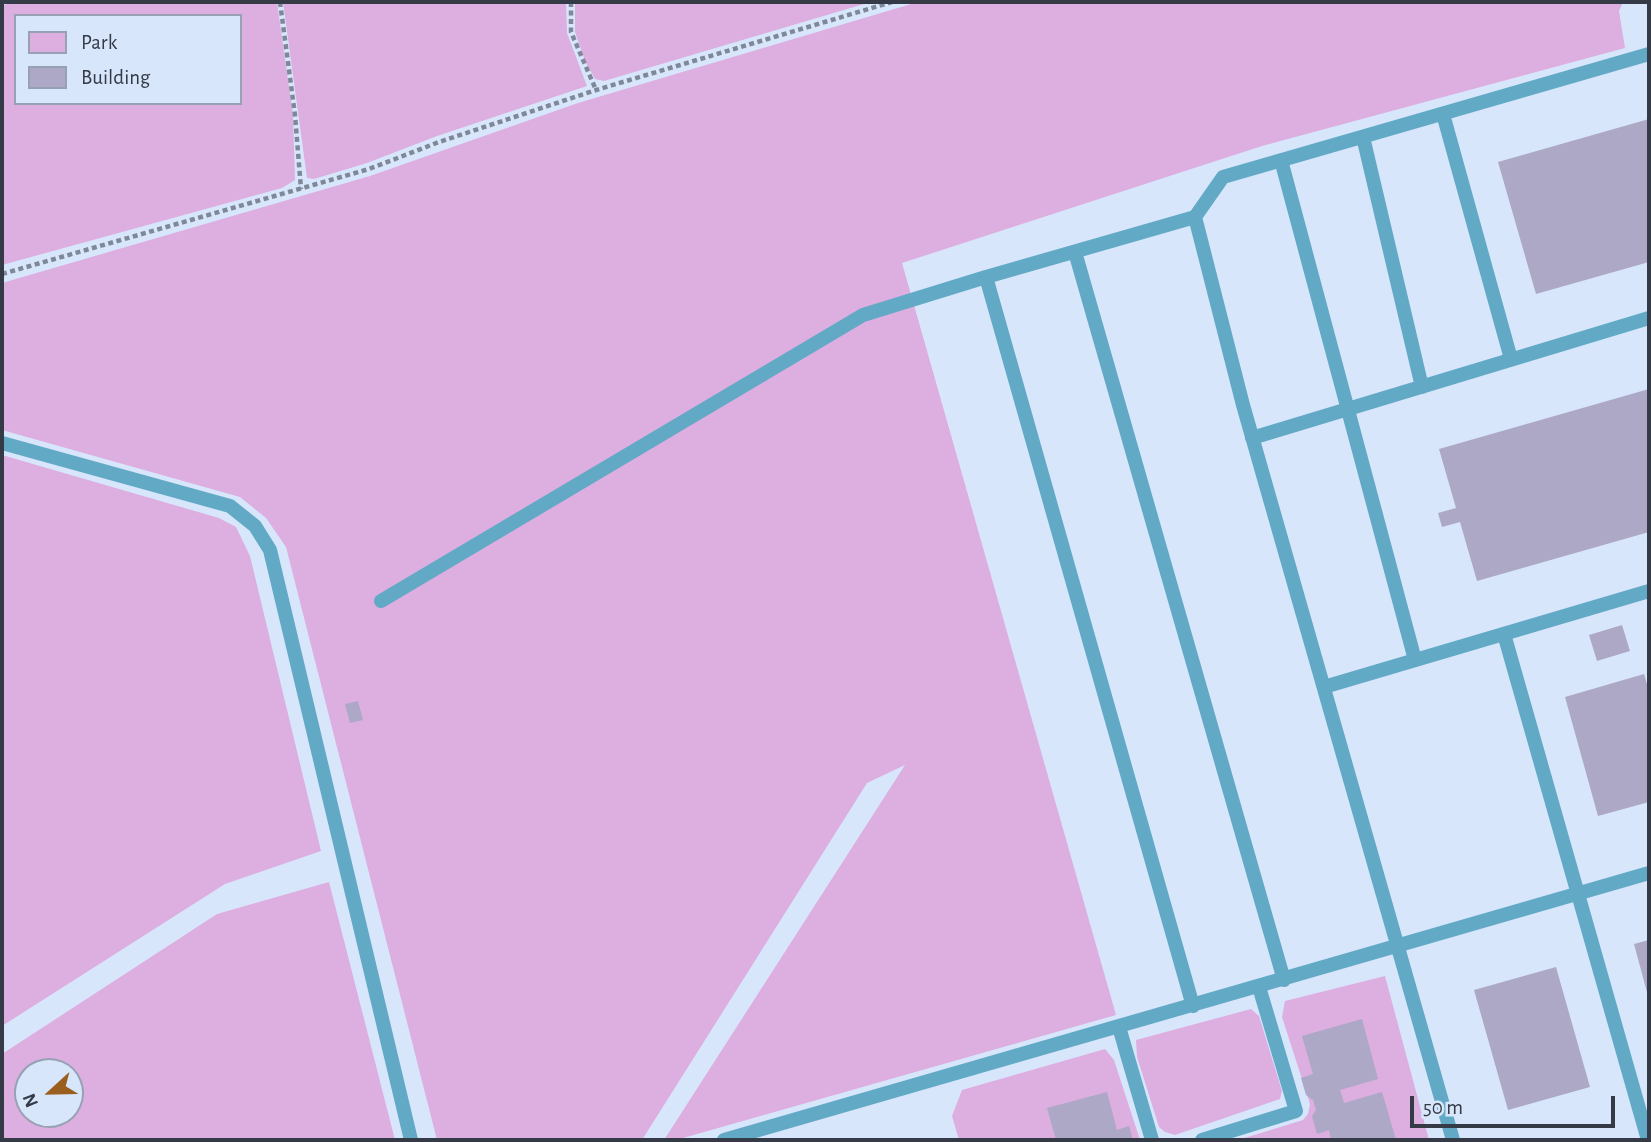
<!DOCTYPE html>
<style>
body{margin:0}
#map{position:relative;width:1651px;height:1142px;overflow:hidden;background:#d8e6fc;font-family:"Alegreya Sans",sans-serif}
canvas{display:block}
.frame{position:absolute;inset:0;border:4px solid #343b46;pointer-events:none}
.legend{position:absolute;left:14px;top:14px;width:228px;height:91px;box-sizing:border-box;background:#d8e6fc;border:2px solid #96a2b3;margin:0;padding:9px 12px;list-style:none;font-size:21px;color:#343b46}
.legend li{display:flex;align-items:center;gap:14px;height:35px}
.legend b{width:35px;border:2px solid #96a2b3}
.north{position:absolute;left:14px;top:1058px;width:70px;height:70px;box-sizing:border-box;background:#d8e6fc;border:2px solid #96a2b3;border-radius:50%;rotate:248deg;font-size:19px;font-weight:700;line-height:28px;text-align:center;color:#343b46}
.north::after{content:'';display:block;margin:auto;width:24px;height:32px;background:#9a5f1f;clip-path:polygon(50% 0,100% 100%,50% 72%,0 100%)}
.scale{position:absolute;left:1410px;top:1096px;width:205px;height:32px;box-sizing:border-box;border:4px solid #343b46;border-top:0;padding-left:9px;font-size:21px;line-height:24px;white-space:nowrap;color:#343b46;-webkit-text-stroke:5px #d8e6fc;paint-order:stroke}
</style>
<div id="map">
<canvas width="1651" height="1142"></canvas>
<div class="frame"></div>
<ul class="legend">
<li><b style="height:19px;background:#ddaee0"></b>Park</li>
<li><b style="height:19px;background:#aca8c5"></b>Building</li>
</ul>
<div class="north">N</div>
<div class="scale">50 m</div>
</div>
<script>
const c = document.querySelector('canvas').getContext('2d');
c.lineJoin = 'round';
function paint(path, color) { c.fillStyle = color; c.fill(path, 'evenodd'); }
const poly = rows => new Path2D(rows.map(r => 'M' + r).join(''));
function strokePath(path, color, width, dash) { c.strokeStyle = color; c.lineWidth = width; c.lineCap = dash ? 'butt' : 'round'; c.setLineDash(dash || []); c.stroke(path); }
const green = poly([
 [11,2,277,2,293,115,295,180,282,188,2,265,2,6],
 [16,16,240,16,240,103,16,103],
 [283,2,566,2,567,33,587,86,437,136,367,163,314,179,307,178],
 [575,2,871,2,604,81,595,79,585,61,575,32],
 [918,2,1623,2,1619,11,1625,48,1262,146,902,263,1116,1015,676,1140,664,1140,905,765,867,783,642,1140,437,1140,286,547,266,518,240,497,2,430,2,283,370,176,578,103],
 [2,455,219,518,236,527,250,556,321,851,225,884,2,1026],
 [329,882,395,1140,2,1140,2,1054,217,914],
 [28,1072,70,1072,70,1114,28,1114],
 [1385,976,1429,1140,1238,1140,1303,1120,1308,1114,1310,1104,1282,1017,1285,1001],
 [1251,1009,1259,1016,1282,1091,1280,1099,1175,1135,1165,1132,1159,1127,1137,1057,1136,1040],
 [1105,1049,1114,1060,1140,1140,959,1140,952,1116,962,1090]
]);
const building = poly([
 [1649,119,1649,262,1536,294,1498,162],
 [1649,389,1649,532,1477,581,1460,522,1442,527,1438,513,1456,508,1439,449],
 [1622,625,1630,651,1597,661,1589,635],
 [1644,674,1649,691,1649,802,1598,816,1565,697],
 [358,701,363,720,350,723,345,704],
 [1649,940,1649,996,1648,996,1634,944],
 [1556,967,1590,1087,1508,1110,1474,990],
 [1362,1019,1378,1079,1340,1090,1344,1103,1382,1092,1396,1140,1331,1140,1329,1130,1317,1134,1312,1116,1316,1110,1313,1100,1306,1095,1301,1078,1313,1074,1302,1036],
 [1107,1092,1117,1130,1129,1126,1133,1140,1056,1140,1047,1108]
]);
const path = poly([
 [280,2,295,115,301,189],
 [571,2,571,32,596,90],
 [2,274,369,169,439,142,596,90,892,2]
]);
const service = poly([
 [1443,114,1511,359],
 [1363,137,1422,387],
 [1281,160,1415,660],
 [1075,252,1284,980],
 [1252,438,1649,318],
 [2,443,230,506,255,526,270,550,411,1140],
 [381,601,863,315,986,277],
 [1504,634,1648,1140],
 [1324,687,1649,591],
 [1193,1006,986,277,1195,217],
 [1119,1027,1152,1140],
 [724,1140,1649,873],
 [1202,1140,1296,1111,1259,987],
 [1453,1140,1243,405,1195,217,1223,177,1649,54]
]);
paint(green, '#ddaee0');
paint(building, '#aca8c5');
strokePath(path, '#7e8898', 4.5, [5, 3.5]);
strokePath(service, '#61a9c5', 14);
</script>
